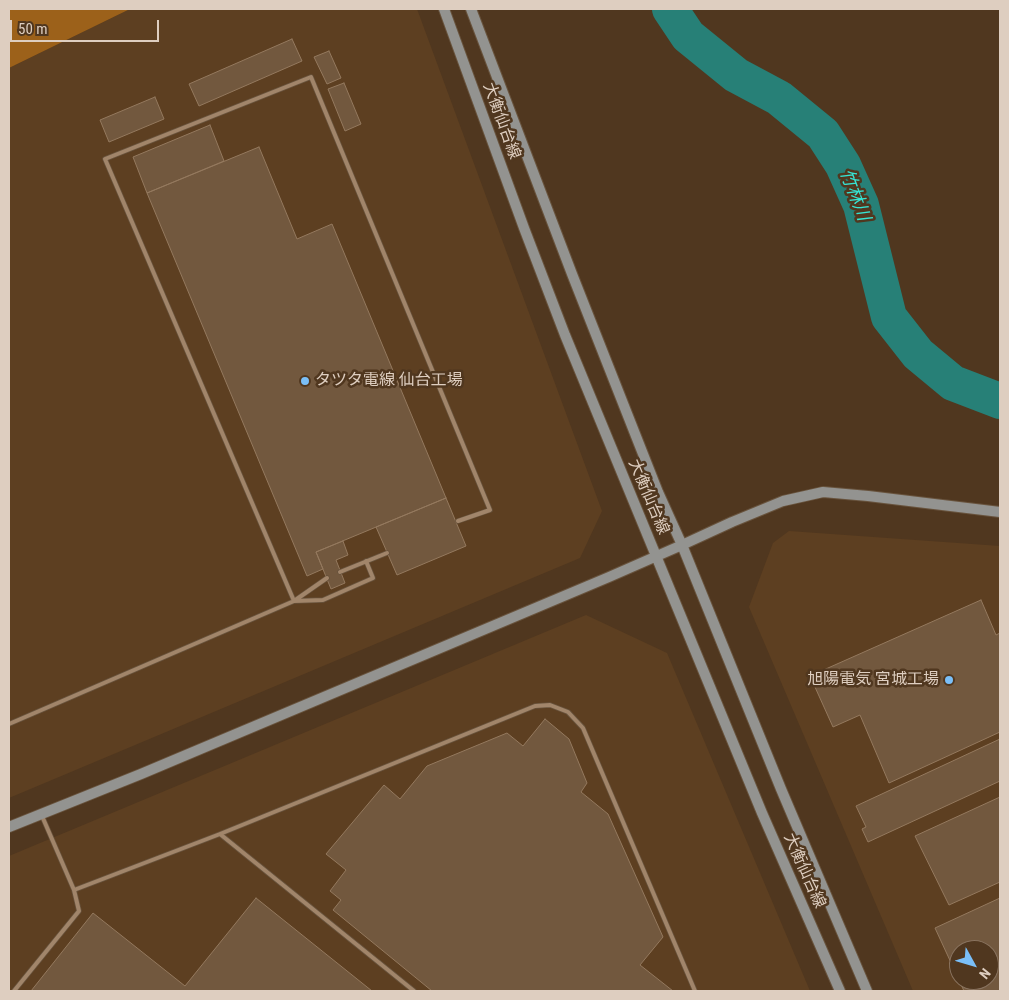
<!DOCTYPE html>
<meta charset="utf-8">
<style>
body{margin:0}
#map{position:relative;width:1009px;height:1000px;overflow:hidden;background:#50371f;font-family:"Roboto Condensed",sans-serif}
canvas{display:block}
.frame{position:absolute;inset:0;border:10px solid #decec0;pointer-events:none}
.north{position:absolute;left:949px;top:940px;width:50px;height:50px;box-sizing:border-box;background:#50371f;border:1px solid #89735f;border-radius:50%;rotate:129deg;font-size:14px;font-weight:700;line-height:20px;text-align:center;color:#decec0}
.north::after{content:'';display:block;margin:auto;width:18px;height:22px;background:#7abff8;clip-path:polygon(50% 0,100% 100%,50% 72%,0 100%)}
.scale{position:absolute;left:10px;top:20px;width:149px;height:22px;box-sizing:border-box;border:2px solid #decec0;border-top:0;padding-left:6px;font-size:15px;line-height:18px;white-space:nowrap;color:#decec0;-webkit-text-stroke:4px #50371f;paint-order:stroke}
</style>
<div id="map">
<canvas width="1009" height="1000"></canvas>
<div class="frame"></div>
<div class="north">N</div>
<div class="scale">50 m</div>
</div>
<script>
const c = document.querySelector('canvas').getContext('2d');
c.lineJoin = 'round';
function paint(path, color) { c.fillStyle = color; c.fill(path, 'evenodd'); }
const poly = rows => new Path2D(rows.map(r => 'M' + r).join(''));
function strokePath(path, color, width, dash) { c.strokeStyle = color; c.lineWidth = width; c.lineCap = dash ? 'butt' : 'round'; c.setLineDash(dash || []); c.stroke(path); }
function drawText(font, color, halo, rows, align = 'center') {
  c.font = font + ' "Roboto Condensed","Noto Sans JP",sans-serif'; c.lineWidth = 5; c.setLineDash([]); c.textBaseline = 'middle'; c.strokeStyle = halo; c.fillStyle = color; for (const [text, x, y, turn = 0] of rows) {
    c.save(); c.translate(x, y); c.rotate((+turn || 0) * Math.PI / 180); c.textAlign = isNaN(turn) ? turn : align; if (halo) c.strokeText(text, 0, 0); c.fillText(text, 0, 0); c.restore();
  }
}
const built = poly([
 [130,9,417,9,602,511,580,558,9,798,9,68],
 [789,531,1000,546,1000,991,913,991,749,607,773,543],
 [959,950,989,950,989,980,959,980],
 [586,615,667,653,810,991,9,991,9,856]
]);
const forest = poly([
 [9,9,130,9,9,68]
]);
const river = poly([
 [670,9,688,36,736,75,779,98,823,134,843,165,861,205,889,317,918,354,953,383,1000,401]
]);
const building = poly([
 [292,39,302,61,199,106,189,84,292,39],
 [329,51,341,78,327,84,314,57,329,51],
 [344,83,361,124,345,131,328,89,344,83],
 [155,97,164,119,109,142,100,120,155,97],
 [210,125,224,161,147,193,133,157,210,125],
 [259,147,297,239,332,224,446,498,316,552,323,569,307,576,147,193,259,147],
 [446,498,466,546,397,575,376,527,446,498],
 [343,541,348,555,336,560,345,583,331,589,316,552,343,541],
 [981,600,996,635,1000,633,1000,732,889,783,860,715,833,727,810,676,981,600],
 [545,719,569,739,587,783,581,792,608,814,663,937,640,965,673,991,432,991,333,910,341,900,330,891,346,870,326,854,384,785,400,799,427,766,507,733,523,746,545,719],
 [1000,739,1000,781,868,842,862,829,866,827,856,806,1000,739],
 [1000,797,1000,882,949,905,915,836,1000,797],
 [256,898,372,991,31,991,93,913,185,986,256,898],
 [1000,898,1000,991,964,991,959,980,989,980,989,950,959,950,959,980,935,928,1000,898]
]);
const lane = poly([
 [340,572,387,553],
 [294,601,105,159,311,77,490,510,458,521],
 [294,601,323,600,373,578,366,561],
 [9,724,294,601,327,578],
 [42,816,74,890],
 [220,834,535,706,550,705,568,712,583,728,695,991],
 [14,991,79,911,74,890,220,834,414,991]
]);
const secondary = poly([
 [444,9,524,228,565,335,762,813,840,991],
 [471,9,572,274,658,492,682,545,781,789,867,991],
 [9,827,141,774,609,577,682,545,732,522,783,501,823,492,868,496,1000,512]
]);
const markers = [
 [305,381,5,"#7abff8"],
 [949,680,5,"#7abff8"]
];
const streetNames = [
 ["大衡仙台線",501,121,70],
 ["大衡仙台線",648,497,67],
 ["大衡仙台線",804,871,66]
];
const poiNames = [
 ["タツタ電線 仙台工場",315,381],
 ["旭陽電気 宮城工場",939,680,"right"]
];
const waterNames = [
 ["竹林川",854,195,69]
];
paint(built, '#5d3f21');
paint(forest, '#9c611a');
strokePath(river, '#278077', 36);
paint(building, '#72583e');
strokePath(building, '#94795e', 1);
strokePath(lane, '#68533d', 5.5);
strokePath(secondary, '#68533d', 12);
strokePath(lane, '#a1856a', 4);
strokePath(secondary, '#939390', 10);
for (const [x, y, r, color] of markers) { const dot = new Path2D(); dot.arc(x, y, r, 0, 2 * Math.PI); c.fillStyle = color; c.fill(dot); strokePath(dot, '#50371f', 2); }
drawText('16px', '#decec0', '#50371f', streetNames);
drawText('16px', '#decec0', '#50371f', poiNames, 'left');
drawText('italic 18px', '#36e3d3', '#50371f', waterNames);
</script>
